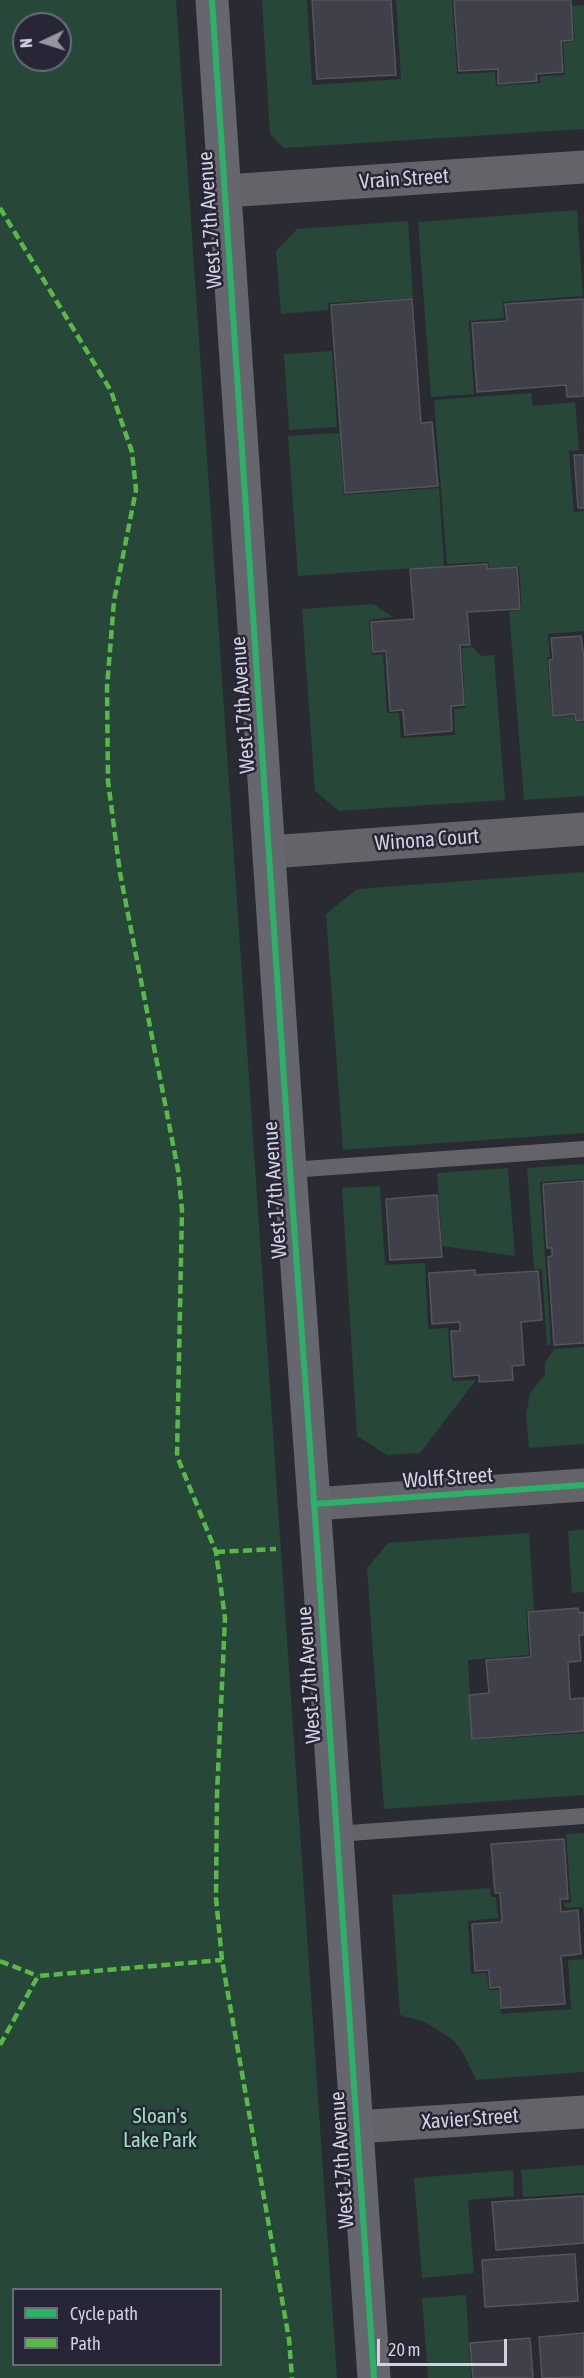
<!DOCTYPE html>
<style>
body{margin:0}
#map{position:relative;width:584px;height:2378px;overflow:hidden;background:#2a2a33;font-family:"Asap Condensed",sans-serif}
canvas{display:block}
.legend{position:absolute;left:12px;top:2288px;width:210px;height:78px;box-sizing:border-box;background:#262637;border:2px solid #6a6b79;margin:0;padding:8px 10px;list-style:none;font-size:18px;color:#d1d2dd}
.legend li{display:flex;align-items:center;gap:12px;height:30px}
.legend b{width:30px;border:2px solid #6a6b79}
.north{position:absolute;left:12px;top:12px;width:60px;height:60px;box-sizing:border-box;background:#262637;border:2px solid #6a6b79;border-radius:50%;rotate:266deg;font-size:16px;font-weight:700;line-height:24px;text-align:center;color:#d1d2dd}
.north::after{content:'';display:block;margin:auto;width:21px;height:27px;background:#9797a2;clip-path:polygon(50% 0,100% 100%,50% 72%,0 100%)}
.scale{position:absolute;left:377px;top:2339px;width:130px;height:27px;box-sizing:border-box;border:3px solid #d1d2dd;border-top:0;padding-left:8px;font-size:18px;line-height:21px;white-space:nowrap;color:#d1d2dd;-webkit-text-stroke:4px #262637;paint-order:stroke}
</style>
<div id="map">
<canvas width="584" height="2378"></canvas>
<ul class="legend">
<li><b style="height:8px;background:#2db169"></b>Cycle path</li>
<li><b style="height:8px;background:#58b947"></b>Path</li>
</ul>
<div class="north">N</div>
<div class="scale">20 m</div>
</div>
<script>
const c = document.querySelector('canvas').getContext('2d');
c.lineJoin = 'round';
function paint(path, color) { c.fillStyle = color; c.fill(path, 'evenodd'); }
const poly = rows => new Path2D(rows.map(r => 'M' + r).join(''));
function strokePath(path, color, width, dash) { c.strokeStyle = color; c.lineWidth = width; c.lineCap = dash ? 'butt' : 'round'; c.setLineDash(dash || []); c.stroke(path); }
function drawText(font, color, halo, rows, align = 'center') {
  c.font = font + ' "Asap Condensed",sans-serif'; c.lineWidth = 5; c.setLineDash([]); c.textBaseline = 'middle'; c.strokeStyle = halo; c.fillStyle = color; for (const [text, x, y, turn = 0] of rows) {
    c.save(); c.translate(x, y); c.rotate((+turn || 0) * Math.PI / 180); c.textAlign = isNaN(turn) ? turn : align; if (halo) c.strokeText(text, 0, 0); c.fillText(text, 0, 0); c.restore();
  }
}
const green = poly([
 [0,0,176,0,337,2378,0,2378],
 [24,24,60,24,60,60,24,60],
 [14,2290,220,2290,220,2364,14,2364],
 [262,0,307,0,312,85,401,79,396,0,452,0,457,74,495,72,496,86,540,83,540,76,565,75,563,42,575,41,572,6,584,5,584,129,284,148,270,134],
 [577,210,583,296,503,302,504,318,469,321,474,394,431,397,418,222],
 [408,221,413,298,328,303,328,310,281,314,276,251,297,229],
 [332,351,337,427,289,430,284,354],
 [531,393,533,406,575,402,579,450,569,451,574,512,584,511,584,631,548,634,550,657,547,657,552,717,574,716,575,723,584,722,584,796,524,800,509,611,522,610,519,566,489,568,488,562,447,564,434,400],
 [339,433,344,495,439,488,444,566,298,576,288,436],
 [373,604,393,617,369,620,372,655,383,654,387,713,399,713,401,738,455,735,454,709,465,708,462,648,473,647,481,656,494,655,505,800,339,811,315,791,302,609],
 [584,872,584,1133,343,1150,326,914,357,889],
 [584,1164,584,1179,540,1182,551,1345,547,1345,542,1269,534,1269,527,1168],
 [508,1168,515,1256,442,1246,437,1173],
 [380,1186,385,1265,425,1263,428,1329,448,1328,452,1381,476,1380,420,1453,387,1455,357,1436,342,1188],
 [584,1347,584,1444,529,1448,526,1414,530,1394,545,1374,545,1363,554,1349],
 [584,1529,584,1592,572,1593,568,1531],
 [529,1533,534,1610,526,1611,529,1655,468,1660,472,1740,584,1733,584,1795,384,1809,367,1568,388,1543],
 [584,1833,584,1926,583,1907,565,1908,564,1903,571,1903,566,1834],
 [490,1888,491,1897,496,1897,498,1918,468,1921,471,1974,487,1973,489,1990,499,1990,501,2014,571,2009,568,1960,584,1959,584,2072,476,2080,462,2051,452,2039,425,2022,400,2015,392,1895],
 [584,2165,584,2193,523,2197,521,2170],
 [513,2170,514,2196,468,2200,474,2273,422,2278,414,2178],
 [466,2295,471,2378,428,2378,422,2298]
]);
const building = poly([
 [312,0,391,0,396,75,317,79,312,0],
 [454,0,571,0,573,40,561,41,563,72,536,74,537,81,498,84,498,69,459,71,454,0],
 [412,299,421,423,432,422,438,486,345,493,331,305,412,299],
 [583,299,584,396,567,397,566,385,477,392,472,323,507,321,505,304,583,299],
 [574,455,584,455,584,508,578,508,574,455],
 [487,564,487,569,517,567,520,609,467,612,470,645,460,645,464,705,451,706,452,731,405,735,403,710,390,711,386,651,373,652,371,622,414,619,410,569,487,564],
 [581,636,584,658,584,720,576,721,575,714,553,716,549,660,553,659,551,638,581,636],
 [584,1181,584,1343,554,1345,548,1257,552,1256,552,1248,547,1248,543,1184,584,1181],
 [437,1195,442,1257,390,1260,386,1199,437,1195],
 [475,1270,475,1275,538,1271,542,1320,521,1322,524,1365,512,1366,513,1380,479,1382,479,1375,454,1377,451,1331,460,1331,460,1322,432,1324,429,1273,475,1270],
 [578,1608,579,1613,584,1612,584,1635,579,1635,581,1661,568,1662,570,1699,584,1698,584,1731,472,1739,469,1695,489,1693,486,1660,531,1657,528,1612,578,1608],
 [564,1839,568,1899,560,1899,561,1912,578,1910,581,1954,561,1956,565,2004,501,2008,500,1987,490,1988,489,1970,475,1971,472,1924,502,1922,500,1893,495,1893,491,1844,564,1839],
 [584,2196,584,2243,496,2250,492,2202,584,2196],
 [575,2254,578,2301,485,2307,482,2260,575,2254],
 [584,2333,584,2377,542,2378,539,2337,584,2333],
 [530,2338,533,2378,473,2378,470,2343,530,2338]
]);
const lane = poly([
 [290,1170,584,1149],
 [336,1834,584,1816]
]);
const street = poly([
 [225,191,584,167],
 [270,852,584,829],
 [314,1504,584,1485],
 [356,2127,584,2112]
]);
const secondary = poly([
 [212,0,290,1170,317,1544,374,2378]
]);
const quiet = poly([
 [0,208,111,391,132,452,136,490,114,601,107,687,108,781,120,873,178,1170,182,1210,177,1456,216,1552,225,1618,217,1794,216,1898,222,1960,289,2339,292,2378],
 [216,1552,276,1549],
 [0,1961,38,1976],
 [0,2045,38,1976,222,1960]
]);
const cycleway = poly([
 [212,0,290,1170,317,1544,374,2378],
 [314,1504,584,1485]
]);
const streetNames = [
 ["Vrain Street",404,179,-4],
 ["West 17th Avenue",210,220,-94],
 ["West 17th Avenue",243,705,-94],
 ["Winona Court",427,840,-4],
 ["West 17th Avenue",275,1190,-94],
 ["Wolff Street",448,1478,-4],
 ["West 17th Avenue",309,1675,-94],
 ["Xavier Street",470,2119,-4],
 ["West 17th Avenue",342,2160,-94]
];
const parkNames = [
 ["Sloan's",160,2116],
 ["Lake Park",160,2140]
];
paint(green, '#274739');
paint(building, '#40404b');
strokePath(building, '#54545b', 1.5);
strokePath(lane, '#636369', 16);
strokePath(street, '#636369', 33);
strokePath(secondary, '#66666e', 33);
strokePath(quiet, '#58b947', 4.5, [9, 4.5]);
strokePath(cycleway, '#2db169', 6);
drawText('21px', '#d1d2dd', '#262637', streetNames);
drawText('21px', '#99e0bc', '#262637', parkNames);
</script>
